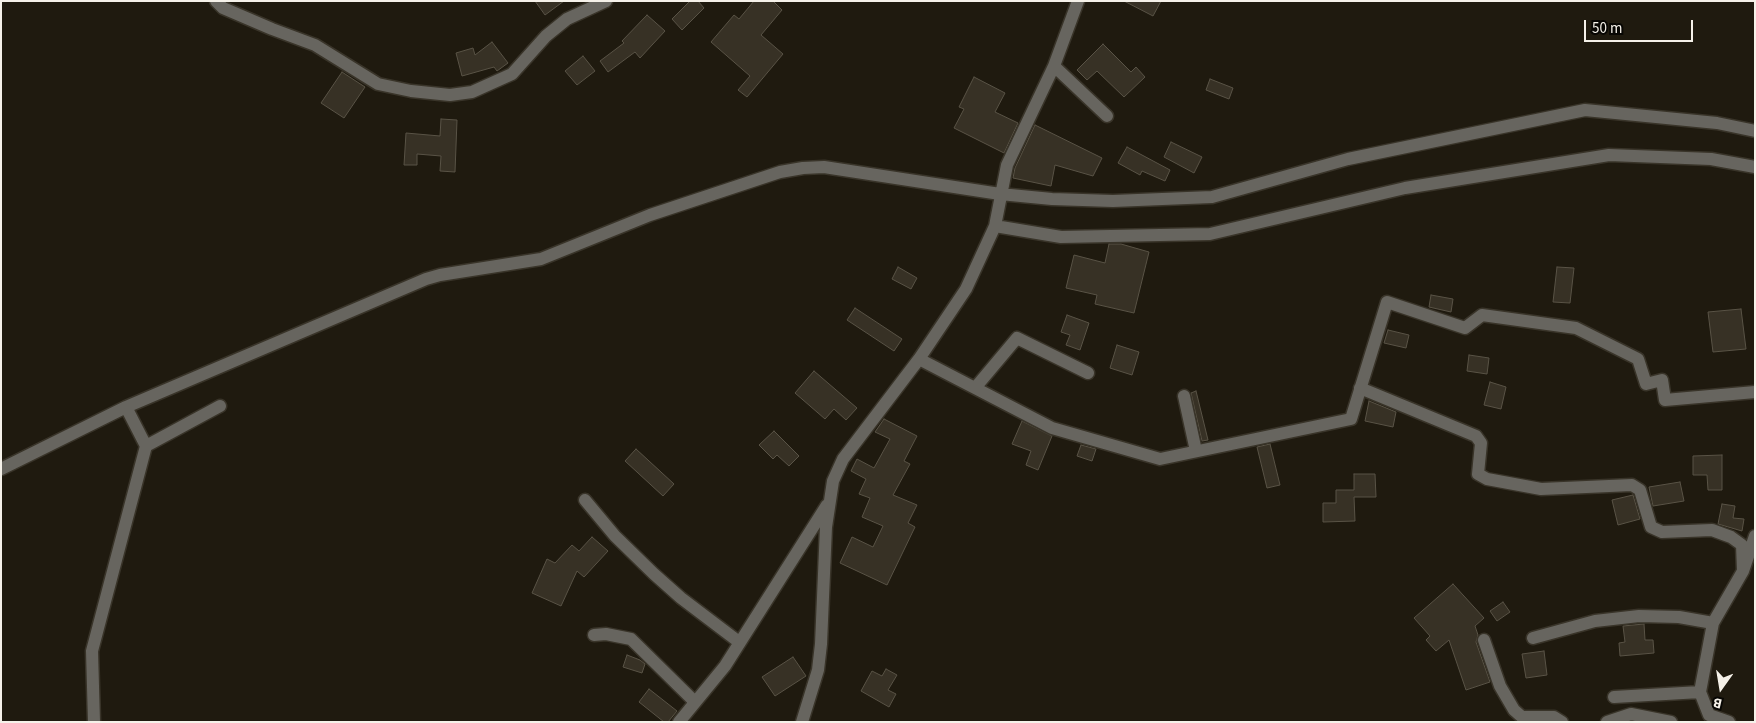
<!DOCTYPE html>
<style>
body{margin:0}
#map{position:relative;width:1756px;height:723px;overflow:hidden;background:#1f1a0f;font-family:"Source Sans 3",sans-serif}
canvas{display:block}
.frame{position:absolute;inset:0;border:2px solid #f5f1e9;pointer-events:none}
.north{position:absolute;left:1696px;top:663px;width:50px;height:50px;-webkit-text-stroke:4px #070603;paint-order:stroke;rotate:193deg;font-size:14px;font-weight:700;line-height:20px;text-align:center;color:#f5f1e9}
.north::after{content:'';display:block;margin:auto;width:18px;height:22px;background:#f5f1e9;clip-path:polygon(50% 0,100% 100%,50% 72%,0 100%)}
.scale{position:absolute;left:1584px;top:20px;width:109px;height:22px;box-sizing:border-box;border:2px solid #f5f1e9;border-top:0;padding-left:6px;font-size:15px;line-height:18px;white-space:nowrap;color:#f5f1e9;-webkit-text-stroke:4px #070603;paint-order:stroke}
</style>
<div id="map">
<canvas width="1756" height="723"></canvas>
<div class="frame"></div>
<div class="north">B</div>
<div class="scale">50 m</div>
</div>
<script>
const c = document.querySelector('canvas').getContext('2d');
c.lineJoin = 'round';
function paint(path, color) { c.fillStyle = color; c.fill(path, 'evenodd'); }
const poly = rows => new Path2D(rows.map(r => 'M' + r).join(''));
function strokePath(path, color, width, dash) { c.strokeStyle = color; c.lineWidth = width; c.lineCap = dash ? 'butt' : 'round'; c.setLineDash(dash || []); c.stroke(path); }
const building = poly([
 [535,1,564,1,545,15,535,1],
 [690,1,698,1,704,8,682,30,672,19,690,1],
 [754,1,773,1,782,10,761,35,783,54,747,97,738,90,750,76,711,42,734,15,739,19,754,1],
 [1124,1,1161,1,1153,16,1124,1],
 [647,15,665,31,640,58,635,52,608,72,600,61,624,43,622,41,647,15],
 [492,42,508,63,497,71,494,67,462,76,456,53,473,48,475,55,492,42],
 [1103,44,1131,72,1136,67,1145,77,1124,97,1097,71,1087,80,1077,70,1103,44],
 [583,56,595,71,577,85,565,71,583,56],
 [342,72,365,87,344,118,321,103,342,72],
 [974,77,1005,93,995,112,1018,123,1004,153,954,128,964,109,959,107,974,77],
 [1210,79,1233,88,1229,99,1206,90,1210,79],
 [441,119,457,120,455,172,440,171,441,156,417,154,417,165,404,165,406,133,440,136,441,119],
 [1035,125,1102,158,1093,176,1055,165,1051,186,1013,178,1015,168,1035,125],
 [1171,142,1202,157,1194,173,1164,157,1171,142],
 [1127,147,1170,170,1165,181,1142,171,1140,175,1118,163,1127,147],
 [1109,244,1121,244,1149,252,1134,313,1095,304,1097,295,1066,288,1074,255,1105,263,1109,244],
 [898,267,917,278,911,289,892,279,898,267],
 [1557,267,1574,268,1570,303,1553,302,1557,267],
 [1431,295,1453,299,1451,312,1429,307,1431,295],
 [855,308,902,339,894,351,847,320,855,308],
 [1741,309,1746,349,1713,352,1708,312,1741,309],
 [1067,315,1089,323,1080,350,1066,345,1070,335,1061,332,1067,315],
 [1388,330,1409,335,1406,348,1384,343,1388,330],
 [1117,345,1139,352,1132,375,1110,368,1117,345],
 [1469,355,1489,358,1487,374,1467,371,1469,355],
 [814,371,857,408,846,420,834,409,825,419,795,393,814,371],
 [1490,382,1506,387,1501,409,1484,405,1490,382],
 [1196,391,1208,440,1202,441,1191,393,1196,391],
 [1369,401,1396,412,1393,427,1365,421,1369,401],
 [884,419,917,436,904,461,910,464,893,495,917,505,908,523,915,527,887,585,840,563,852,537,873,547,883,526,862,517,870,498,859,494,866,479,851,471,857,459,874,468,890,439,875,432,884,419],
 [1022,421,1052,436,1038,470,1026,465,1031,451,1012,444,1022,421],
 [774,431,799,456,789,466,777,455,773,459,759,445,774,431],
 [1270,444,1280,485,1267,488,1257,447,1270,444],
 [1081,445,1096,449,1092,461,1077,456,1081,445],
 [636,449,674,484,663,496,625,461,636,449],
 [1722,455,1722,490,1708,490,1707,475,1693,475,1693,456,1722,455],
 [1354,474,1375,474,1376,497,1354,497,1355,521,1323,522,1323,503,1336,503,1336,490,1354,490,1354,474],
 [1680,482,1684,501,1653,506,1649,487,1680,482],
 [1633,495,1640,519,1618,525,1612,500,1633,495],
 [1722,504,1735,506,1733,518,1744,519,1742,531,1718,524,1722,504],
 [592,537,608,551,584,577,577,571,561,606,532,593,547,559,555,563,572,545,579,551,592,537],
 [1453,584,1484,618,1475,626,1478,635,1476,642,1490,682,1466,690,1449,640,1436,651,1426,640,1430,636,1414,618,1453,584],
 [1503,602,1510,612,1497,621,1490,611,1503,602],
 [1644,624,1645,640,1653,640,1654,653,1620,656,1619,643,1625,642,1623,626,1644,624],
 [1544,651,1547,675,1526,678,1522,654,1544,651],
 [627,655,640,660,645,664,642,673,623,667,627,655],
 [793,657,806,676,775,696,762,677,793,657],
 [886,669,897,675,888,690,896,694,889,707,861,691,872,671,882,676,886,669],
 [649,689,677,711,668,722,664,722,639,702,649,689]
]);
const minor = poly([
 [216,1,223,8,272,29,315,45,378,84,411,91,450,95,472,92,512,74,546,36,567,19,606,1],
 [1054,66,1107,116],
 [995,226,1061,237,1210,234,1405,188,1609,155,1711,159,1755,167],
 [919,359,1052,428,1160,459,1351,419,1387,302,1465,328,1482,315,1576,328,1638,359,1646,384,1662,380,1665,400,1755,392],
 [975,388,1017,338,1088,373],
 [1360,388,1476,436,1481,443,1478,474,1487,479,1541,489,1632,485,1640,490,1651,527,1662,532,1712,530,1731,537,1742,545,1743,571],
 [1184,396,1196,451],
 [146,446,220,406],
 [1,469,126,407,426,279,440,275,541,259,650,215,780,172,803,168,824,167,1000,194,1052,199,1113,201,1212,197,1348,159,1585,110,1717,123,1755,131],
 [585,500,615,536,654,574,681,598,739,642],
 [594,635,606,634,631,639,695,702],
 [1533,638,1595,621,1639,616,1679,617,1713,623],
 [1484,640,1500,686,1514,710,1522,717,1554,717,1562,722],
 [1614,697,1700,692],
 [1709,715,1700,692,1713,623,1743,571,1755,536],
 [1709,715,1729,722],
 [94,722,92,651,146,446,126,407],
 [679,722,725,666,827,505],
 [802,722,818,670,821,644,826,527,833,481,843,459,919,359,966,289,995,226,1007,165,1054,66,1078,1],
 [1607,722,1631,714,1671,722]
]);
paint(building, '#373125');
strokePath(building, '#595346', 1);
strokePath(minor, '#393429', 15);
strokePath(minor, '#67655f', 12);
</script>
